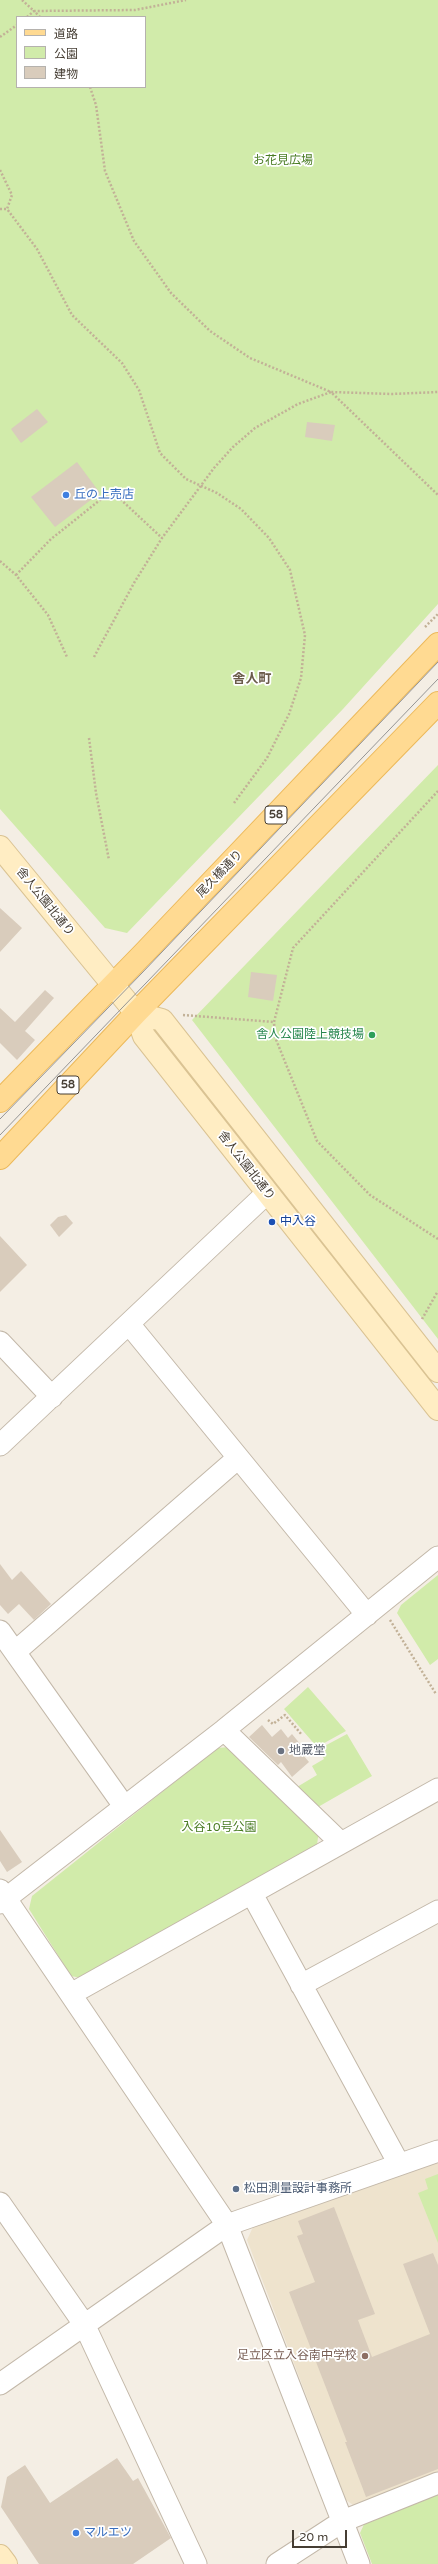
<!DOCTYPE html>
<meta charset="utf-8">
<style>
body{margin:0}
#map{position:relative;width:438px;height:2564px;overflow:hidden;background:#f4eee4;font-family:"Varela Round","Noto Sans JP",sans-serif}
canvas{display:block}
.legend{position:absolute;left:16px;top:16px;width:130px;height:72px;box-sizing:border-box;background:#fff;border:1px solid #b5b2ae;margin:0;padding:5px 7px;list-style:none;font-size:12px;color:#463e34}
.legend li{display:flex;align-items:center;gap:8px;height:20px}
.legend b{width:20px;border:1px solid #b5b2ae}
.scale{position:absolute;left:292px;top:2530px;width:55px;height:18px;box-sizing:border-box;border:2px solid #463e34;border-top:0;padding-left:5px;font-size:12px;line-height:14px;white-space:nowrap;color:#463e34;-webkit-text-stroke:3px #fff;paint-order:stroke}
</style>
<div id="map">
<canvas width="438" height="2564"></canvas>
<ul class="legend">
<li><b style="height:5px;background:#ffda92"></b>道路</li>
<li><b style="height:11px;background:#d1ebaa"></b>公園</li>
<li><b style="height:11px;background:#d9ccbc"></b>建物</li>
</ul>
<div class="scale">20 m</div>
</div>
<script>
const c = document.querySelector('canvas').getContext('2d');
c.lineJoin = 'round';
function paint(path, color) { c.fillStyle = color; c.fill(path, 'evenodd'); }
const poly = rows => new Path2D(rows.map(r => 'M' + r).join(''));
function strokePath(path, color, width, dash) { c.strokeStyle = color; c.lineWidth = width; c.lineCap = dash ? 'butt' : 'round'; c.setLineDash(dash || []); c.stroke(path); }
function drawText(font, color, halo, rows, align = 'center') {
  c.font = font + ' "Varela Round","Noto Sans JP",sans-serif'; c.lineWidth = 3.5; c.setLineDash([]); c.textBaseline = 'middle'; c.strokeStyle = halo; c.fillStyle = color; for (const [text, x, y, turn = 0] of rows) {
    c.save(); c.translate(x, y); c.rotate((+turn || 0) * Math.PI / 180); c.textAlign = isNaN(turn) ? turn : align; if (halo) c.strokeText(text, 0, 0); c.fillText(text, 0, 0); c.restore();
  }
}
const education = poly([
 [438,2163,438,2472,353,2505,346,2500,247,2240,253,2227]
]);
const green = poly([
 [0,0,438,0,438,604,343,709,127,933,105,928,0,809],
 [17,17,145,17,145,87,17,87],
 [438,765,438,1339,192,1020],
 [438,1575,438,1659,430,1665,397,1613,401,1605],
 [308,1687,346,1731,317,1747,284,1709],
 [347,1734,372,1776,318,1807,297,1787,317,1775,312,1766,324,1759,319,1749],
 [230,1747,319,1830,317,1845,81,1978,71,1976,29,1909,32,1896,217,1748],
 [438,2174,438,2243,418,2193,428,2189,425,2179],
 [438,2492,438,2564,372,2564,360,2533,366,2520]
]);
const building = poly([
 [37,409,48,422,21,443,11,429],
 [307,422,335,425,332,441,305,437],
 [77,462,100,493,55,527,31,497],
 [0,908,22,928,0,952],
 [251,972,277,975,273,1001,248,997],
 [45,990,54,998,25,1031,35,1040,17,1060,0,1043,0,1008,15,1022],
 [66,1215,73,1223,59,1237,50,1225,58,1217],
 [0,1236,27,1265,0,1292],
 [0,1564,12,1580,21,1571,51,1604,34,1620,19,1604,8,1614,0,1605],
 [262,1725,272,1737,281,1729,288,1738,292,1734,301,1745,297,1748,309,1762,292,1777,281,1762,278,1765,249,1737],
 [0,1830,22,1862,7,1872,0,1861],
 [334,2207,375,2314,358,2320,372,2357,430,2334,403,2264,433,2253,438,2265,438,2469,366,2497,345,2442,347,2442,289,2292,315,2282,297,2236,303,2234,298,2221],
 [117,2458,133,2481,138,2478,171,2538,133,2564,39,2564,1,2507,7,2477,25,2465,50,2503]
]);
const path = poly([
 [22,0,34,11,135,10,186,0],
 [27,17,34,11,40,17],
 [0,37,17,25],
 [90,87,96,105,105,171,134,241,171,293,210,331,250,358,331,392,392,394,438,392],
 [0,170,12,195,7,209,37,249,72,315,122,363,139,390,160,453,186,479,217,493,241,509,269,538,290,570,305,635,301,678,289,714,267,758,234,803],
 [0,209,7,209],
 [0,561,16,575,48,615,67,657],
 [16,575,51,539,105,496,117,496,162,538],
 [425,627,438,614],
 [94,657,134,583,162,538,214,468,233,447,255,428,298,404,331,392,438,495],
 [89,738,96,793,109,860],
 [438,791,293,948,274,1022,275,1037,317,1141,370,1195,438,1239],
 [183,1015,274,1022],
 [422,1319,438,1291],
 [390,1620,436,1694],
 [268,1720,273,1724,285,1715,302,1735]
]);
const street = poly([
 [129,1324,367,1615],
 [0,1342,52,1397],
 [0,1445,267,1193],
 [0,1631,124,1806],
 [15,1652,238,1458],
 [224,1730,341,1843],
 [0,1890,227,2225,359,2564],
 [252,1894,399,2164],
 [0,1903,224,1730,438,1557],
 [301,1985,438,1911],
 [71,1994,438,1789],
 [0,2203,84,2324,196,2564],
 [0,2384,227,2225,438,2151],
 [277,2564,343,2521,438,2483]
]);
const secondary = poly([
 [0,847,136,1013,144,1036,438,1409],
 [136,1013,162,1020,438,1371],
 [0,2556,6,2564]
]);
const primary = poly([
 [0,1101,144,953,438,644],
 [0,1158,136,1013,438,703]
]);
const tram = poly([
 [0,1119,142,973,438,662],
 [0,1135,438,679]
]);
const markers = [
 [66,495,4,"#3f7fe0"],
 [372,1035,4,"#2e9e5b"],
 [272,1222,4,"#1a4fb4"],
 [281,1751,4,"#6b7280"],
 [236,2189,4,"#5c6f8a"],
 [365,2356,4,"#8d6e63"],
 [76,2533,4,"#3f7fe0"]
];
const shields = [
 [276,815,22],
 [68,1085,22]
];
const shieldNames = [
 ["58",276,815],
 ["58",68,1085]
];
const parkNames = [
 ["お花見広場",283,161],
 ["入谷10号公園",219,1828]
];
const shopNames = [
 ["丘の上売店",74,495],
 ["マルエツ",84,2533]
];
const streetNames = [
 ["尾久橋通り",220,874,-46],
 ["舎人公園北通り",45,902,51],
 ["舎人公園北通り",246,1166,52]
];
const leisureNames = [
 ["舎人公園陸上競技場",364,1035]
];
const transitNames = [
 ["中入谷",280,1222]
];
const worshipNames = [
 ["地蔵堂",289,1751]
];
const serviceNames = [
 ["松田測量設計事務所",244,2189]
];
const educationNames = [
 ["足立区立入谷南中学校",357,2356]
];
const neighbourhoodNames = [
 ["舎人町",252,680]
];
paint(education, '#eee3cd');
paint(green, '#d1ebaa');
paint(building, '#d9ccbc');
strokePath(street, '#c3b8a9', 23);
strokePath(secondary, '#dac393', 24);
strokePath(primary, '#ecb95a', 24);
strokePath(path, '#c2b197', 2.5, [2, 2]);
strokePath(street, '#fff', 21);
strokePath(secondary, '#ffedc3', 22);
strokePath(primary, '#ffda92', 22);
strokePath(tram, '#959595', 1);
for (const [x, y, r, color] of markers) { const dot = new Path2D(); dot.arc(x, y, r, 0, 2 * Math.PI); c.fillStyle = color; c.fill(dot); strokePath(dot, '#fff', 1.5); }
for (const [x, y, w] of shields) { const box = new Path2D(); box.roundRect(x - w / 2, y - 9, w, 18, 3); c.fillStyle = '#fff'; c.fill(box); strokePath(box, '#463e34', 1); }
drawText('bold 11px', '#463e34', null, shieldNames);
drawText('12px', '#497c23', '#fff', parkNames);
drawText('12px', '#366cbe', '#fff', shopNames, 'left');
drawText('12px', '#463e34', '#fff', streetNames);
drawText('12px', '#27864d', '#fff', leisureNames, 'right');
drawText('12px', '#164399', '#fff', transitNames, 'left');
drawText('12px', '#5b616d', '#fff', worshipNames, 'left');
drawText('12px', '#4e5e75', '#fff', serviceNames, 'left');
drawText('12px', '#785e54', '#fff', educationNames, 'right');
drawText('bold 13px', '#6a5b4a', '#fff', neighbourhoodNames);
</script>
